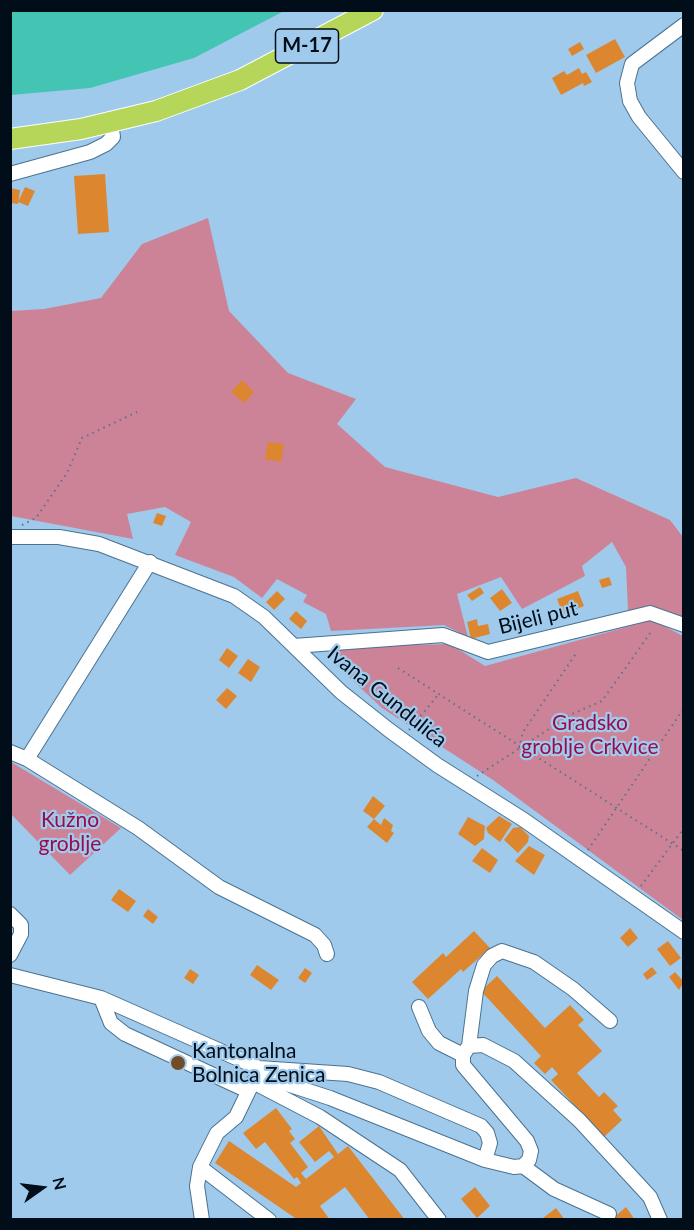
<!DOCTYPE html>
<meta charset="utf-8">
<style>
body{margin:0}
#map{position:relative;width:694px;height:1230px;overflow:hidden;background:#a0caec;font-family:Lato,sans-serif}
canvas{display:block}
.frame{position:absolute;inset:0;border:12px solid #010d18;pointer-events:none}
.north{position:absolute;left:12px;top:1158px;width:60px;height:60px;-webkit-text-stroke:4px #a0caec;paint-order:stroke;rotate:76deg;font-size:16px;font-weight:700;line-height:24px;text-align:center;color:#010d18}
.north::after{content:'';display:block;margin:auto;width:21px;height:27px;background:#010d18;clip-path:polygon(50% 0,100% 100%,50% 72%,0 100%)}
</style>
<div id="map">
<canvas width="694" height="1230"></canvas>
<div class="frame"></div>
<div class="north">N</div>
</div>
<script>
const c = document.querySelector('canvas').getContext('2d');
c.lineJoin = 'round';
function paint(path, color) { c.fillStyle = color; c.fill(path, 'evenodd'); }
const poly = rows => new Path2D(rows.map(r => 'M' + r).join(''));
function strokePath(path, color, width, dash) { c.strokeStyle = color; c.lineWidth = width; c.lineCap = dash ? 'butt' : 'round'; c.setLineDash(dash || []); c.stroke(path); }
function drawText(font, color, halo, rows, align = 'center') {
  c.font = font + ' Lato,sans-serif'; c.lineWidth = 4.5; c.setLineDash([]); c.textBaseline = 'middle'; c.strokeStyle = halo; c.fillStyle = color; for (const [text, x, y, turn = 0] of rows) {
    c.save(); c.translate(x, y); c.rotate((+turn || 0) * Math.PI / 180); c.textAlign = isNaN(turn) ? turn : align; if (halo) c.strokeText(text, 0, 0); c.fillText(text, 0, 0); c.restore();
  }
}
const green = poly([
 [208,218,229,311,288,373,356,399,337,424,385,467,498,497,576,478,670,520,683,537,683,623,628,610,626,567,612,542,582,566,585,576,522,609,501,577,457,594,468,637,444,625,331,631,326,614,303,602,307,595,277,579,262,598,234,577,175,555,191,522,165,507,127,514,133,539,11,516,11,311,44,309,101,298,142,244],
 [652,620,683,636,683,920,493,780,382,708,333,662,338,647,450,644,485,666],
 [11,762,121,828,70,875,11,814]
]);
const water = poly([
 [11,10,284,10,284,11,194,58,90,88,11,95]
]);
const building = poly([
 [615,39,625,57,596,73,586,55],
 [580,42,584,49,572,56,568,49],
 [579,68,582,74,586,72,592,82,584,86,583,83,561,95,552,78,564,71,567,75],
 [105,174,109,232,78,234,74,176],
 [25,187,35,191,28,206,18,202],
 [10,188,20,190,18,204,10,203],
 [242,380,254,392,244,403,231,392],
 [268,442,284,444,281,462,265,459],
 [157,513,166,516,162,526,153,523],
 [609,577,612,585,602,588,599,580],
 [480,587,484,593,472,601,467,595],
 [502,589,512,603,500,611,490,598],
 [277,591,285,599,274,610,266,602],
 [578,591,584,606,563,614,557,599],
 [296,611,307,621,301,629,289,619],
 [477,619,478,626,488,624,490,634,471,639,467,622],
 [227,648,238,656,229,668,219,660],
 [248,659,260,667,251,682,238,673],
 [227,688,237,696,226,709,216,700],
 [373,796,385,806,374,819,381,825,384,818,393,825,391,831,394,833,387,843,367,827,374,819,363,811],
 [499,816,512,824,500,842,488,833,486,828],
 [468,817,485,826,484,839,475,846,458,834],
 [520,827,529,836,528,842,518,853,504,840,513,828],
 [529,846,545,855,534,875,515,861],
 [482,848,498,860,490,873,472,861],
 [119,889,136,901,128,912,111,900],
 [148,909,158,917,153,924,143,916],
 [630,928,638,938,628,947,620,938],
 [474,931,490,948,463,972,461,969,428,999,412,982,443,953,446,957],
 [668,941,681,958,670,966,657,949],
 [257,965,279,980,271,990,250,975],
 [652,967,657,973,647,980,643,974],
 [305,968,312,973,305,983,298,978],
 [190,969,199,975,193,984,184,978],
 [675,972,684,982,679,990,669,977],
 [497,976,545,1028,570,1005,584,1020,578,1025,602,1051,577,1073,599,1097,604,1092,618,1106,613,1110,622,1120,604,1137,551,1080,558,1074,552,1067,545,1074,534,1063,541,1056,481,991],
 [276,1108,292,1129,289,1131,295,1139,290,1143,308,1167,301,1173,306,1179,334,1157,329,1151,315,1162,299,1142,319,1126,338,1154,348,1146,405,1220,370,1220,345,1187,320,1206,330,1220,298,1220,215,1163,229,1141,296,1187,301,1183,297,1177,294,1179,265,1142,256,1149,243,1133],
 [475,1187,490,1206,477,1218,461,1199],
 [626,1207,635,1220,611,1220],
 [556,1208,565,1220,544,1220,543,1218]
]);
const path = poly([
 [22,525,36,518,67,473,82,438,137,412],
 [398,668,684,851],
 [409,730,438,695],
 [519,748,523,732,577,652],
 [477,776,572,714,602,701,651,632],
 [588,850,684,708],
 [641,886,684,828]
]);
const minor = poly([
 [684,25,632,64,627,83,630,101,639,117,684,172],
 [10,174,90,152,106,144,113,137,111,123],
 [10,537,59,537,99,544,234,596,264,617,341,692,389,730,437,765,524,820,684,932],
 [294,646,443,635,488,652,650,613,684,625],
 [10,752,27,759,138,828,219,887,315,935,324,945,327,954],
 [27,759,150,562],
 [10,914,21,925,21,934,10,955],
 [10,975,101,998,259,1068,348,1074,379,1082,481,1126,487,1133,490,1143,485,1160],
 [101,998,111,1023,125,1034,248,1091],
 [419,1007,429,1031,439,1043,463,1055],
 [469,1046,476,991,484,965,492,956,502,951,534,962,573,989,610,1021],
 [256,1074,330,1098,485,1160,514,1167,523,1166,529,1160,531,1151,527,1141,463,1065,463,1055,469,1046,483,1045,514,1061,579,1120,650,1197,660,1220],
 [253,1082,320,1117,400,1170,439,1220],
 [523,1166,554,1189,609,1214],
 [200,1167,269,1220],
 [202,1220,197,1186,200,1167,217,1133,236,1117,252,1084]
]);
const highway = poly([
 [10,139,81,129,156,111,240,80,373,10]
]);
const markers = [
 [178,1063,8,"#724c29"]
];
const shields = [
 [307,46,63]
];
const shieldNames = [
 ["M-17",307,46]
];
const streetNames = [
 ["Bijeli put",538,618,-14],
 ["Ivana Gundulića",387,697,39]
];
const parkNames = [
 ["Gradsko",590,723],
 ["groblje Crkvice",590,747],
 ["Kužno",70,820],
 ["groblje",70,844]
];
const poiNames = [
 ["Kantonalna",192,1051],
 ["Bolnica Zenica",192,1075]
];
paint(green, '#cc8397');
paint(water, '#44c4b2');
paint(building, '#dc872f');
strokePath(minor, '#4a7290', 16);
strokePath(highway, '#fff', 22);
strokePath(path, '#58748c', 2, [1.5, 4.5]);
strokePath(minor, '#fff', 14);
strokePath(highway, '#b6d659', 20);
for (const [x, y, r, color] of markers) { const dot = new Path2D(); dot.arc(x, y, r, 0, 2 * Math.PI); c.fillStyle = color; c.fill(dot); strokePath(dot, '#a0caec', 2); }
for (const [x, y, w] of shields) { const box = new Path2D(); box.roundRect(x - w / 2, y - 17, w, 34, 4.5); c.fillStyle = '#a0caec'; c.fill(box); strokePath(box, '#010d18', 1.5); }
drawText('bold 20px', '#010d18', null, shieldNames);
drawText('21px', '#010d18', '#a0caec', streetNames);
drawText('21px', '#980c4c', '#a0caec', parkNames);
drawText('21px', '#010d18', '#a0caec', poiNames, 'left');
</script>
